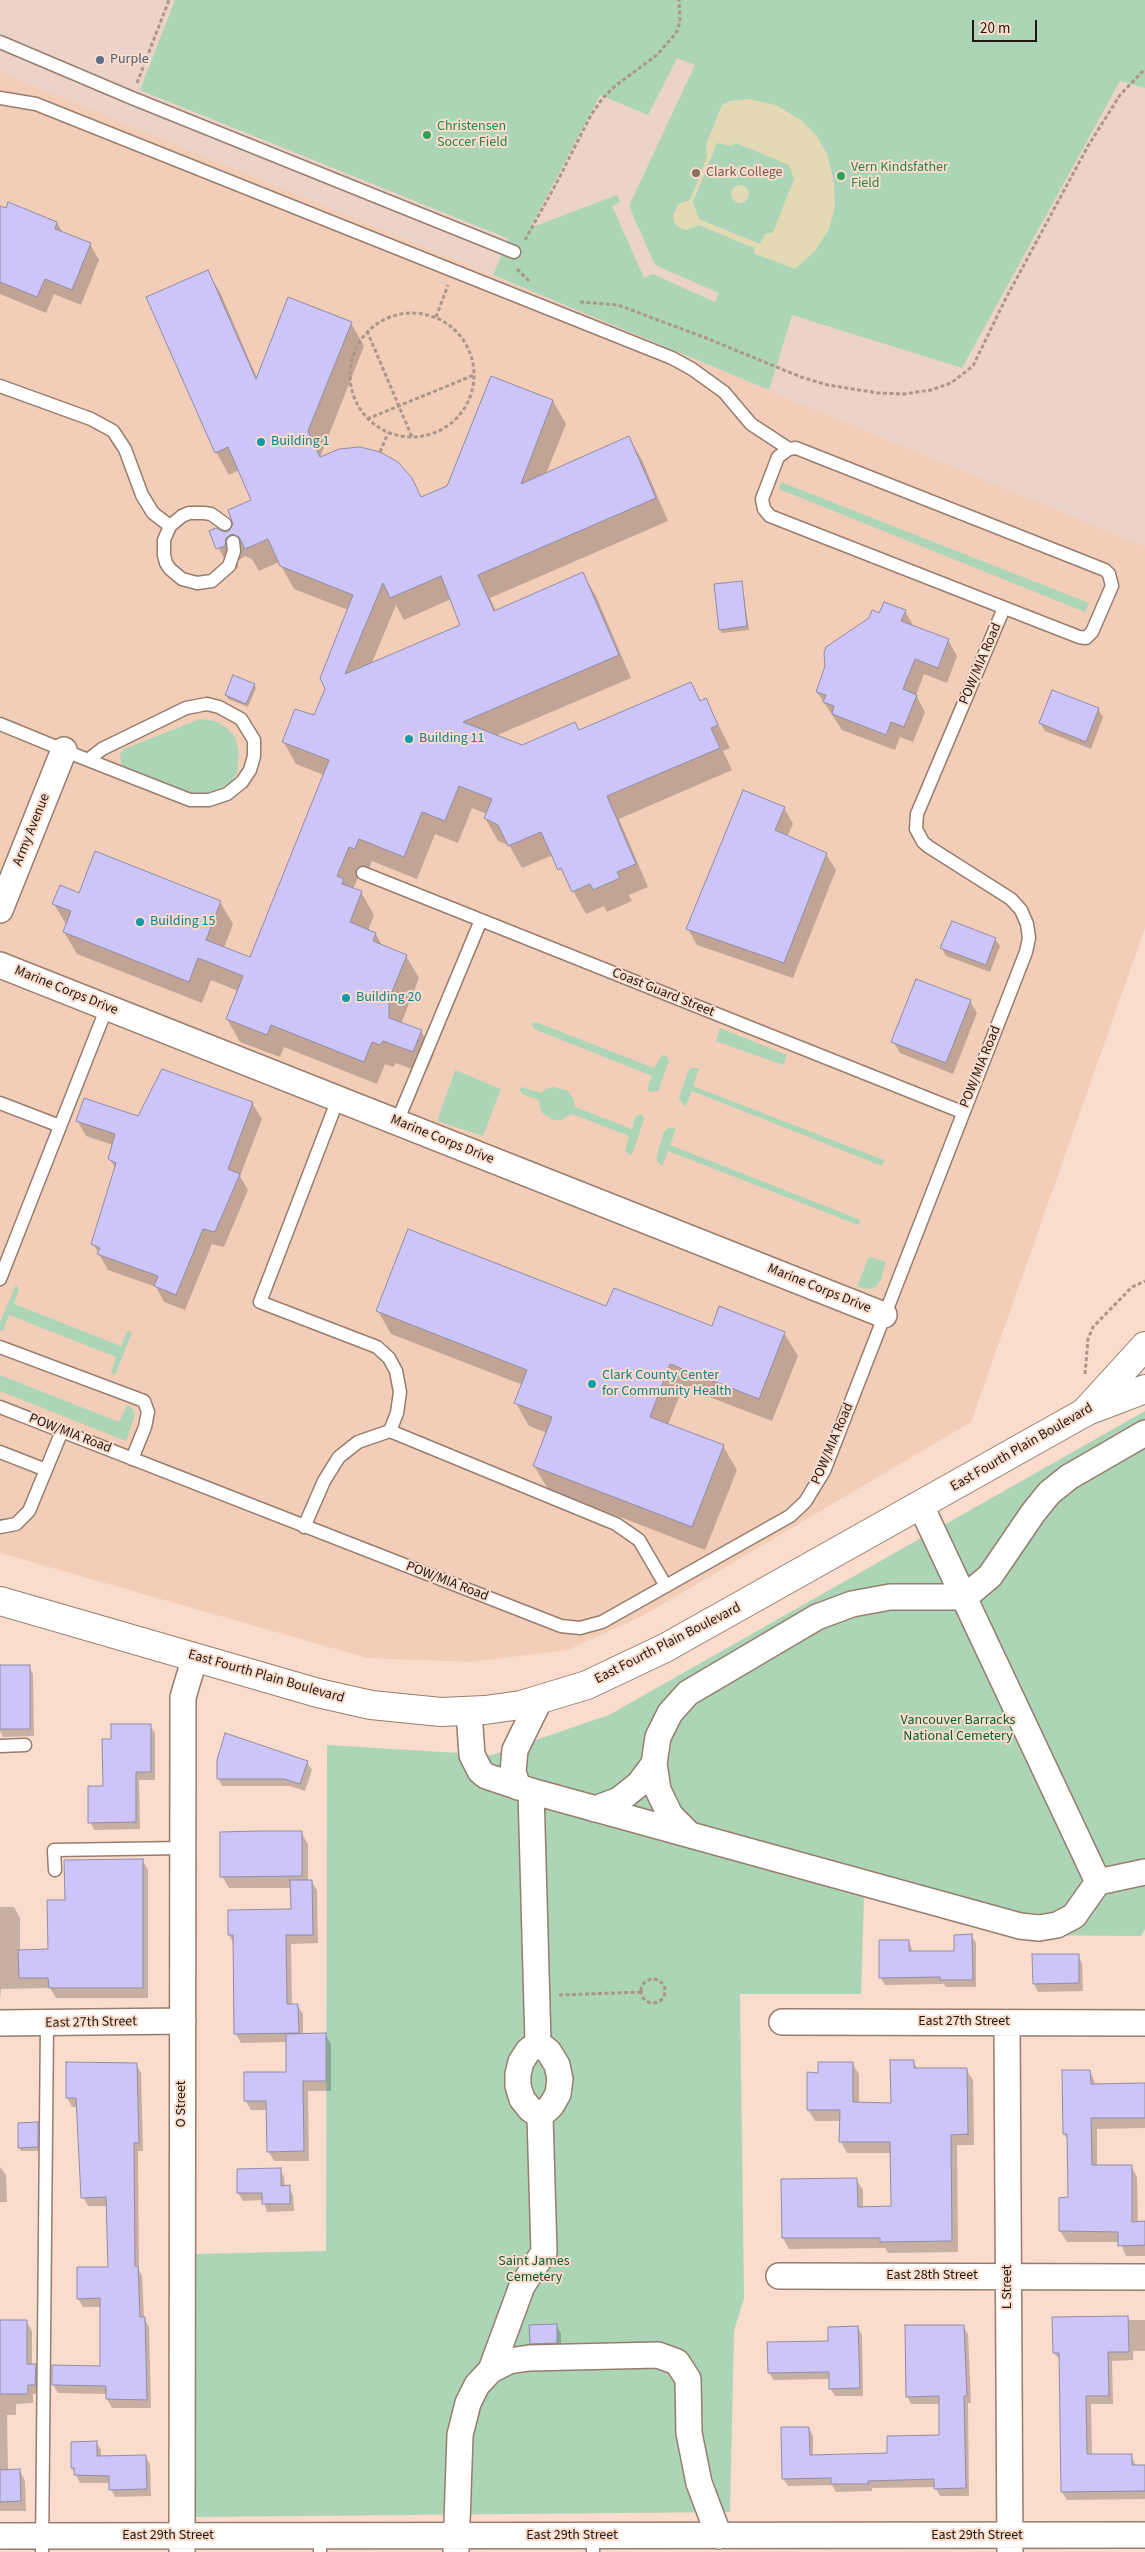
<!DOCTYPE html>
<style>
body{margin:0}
#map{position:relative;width:1145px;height:2552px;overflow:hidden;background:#f9dccb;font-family:"Source Sans 3",sans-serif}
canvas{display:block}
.scale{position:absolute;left:972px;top:20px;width:65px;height:22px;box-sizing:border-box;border:2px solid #221812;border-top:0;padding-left:6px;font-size:15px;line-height:18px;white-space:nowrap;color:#221812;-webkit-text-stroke:4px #f9dccb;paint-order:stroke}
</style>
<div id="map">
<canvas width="1145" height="2552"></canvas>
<div class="scale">20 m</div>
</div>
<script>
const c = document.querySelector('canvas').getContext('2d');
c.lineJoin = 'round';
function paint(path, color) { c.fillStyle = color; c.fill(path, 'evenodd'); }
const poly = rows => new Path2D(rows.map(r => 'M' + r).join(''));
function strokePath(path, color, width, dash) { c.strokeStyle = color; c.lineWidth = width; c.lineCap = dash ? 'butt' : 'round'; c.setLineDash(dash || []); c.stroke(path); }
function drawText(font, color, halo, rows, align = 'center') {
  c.font = font + ' "Source Sans 3",sans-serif'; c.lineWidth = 4; c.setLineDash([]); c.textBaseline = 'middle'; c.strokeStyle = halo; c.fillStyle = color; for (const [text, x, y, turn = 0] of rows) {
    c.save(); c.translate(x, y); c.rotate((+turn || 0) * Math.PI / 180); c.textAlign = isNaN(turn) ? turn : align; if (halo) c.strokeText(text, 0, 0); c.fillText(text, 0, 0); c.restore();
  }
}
const built = poly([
 [0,71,1145,546,1145,928,971,1422,646,1614,568,1650,471,1662,367,1658,0,1553]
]);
const education = poly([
 [0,0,1145,0,1145,546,0,71]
]);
const green = poly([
 [175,0,1145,0,1145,88,1120,81,962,368,792,315,769,390,493,275,509,239,140,90],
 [677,58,695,65,629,206,655,265,719,293,715,302,653,274,644,278,612,206,620,202,617,195,530,228,600,95,648,115],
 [781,482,1089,603,1085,612,779,489],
 [200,719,215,721,226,727,235,737,239,752,237,773,232,782,221,790,202,796,190,794,121,765,120,754,124,749],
 [536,1022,654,1068,662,1055,667,1056,669,1061,658,1091,649,1092,648,1087,652,1076,534,1029,532,1023],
 [720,1028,787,1055,783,1065,716,1041],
 [691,1068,699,1068,693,1086,884,1160,882,1166,692,1091,686,1106,684,1106,679,1098,688,1072],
 [455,1070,501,1089,483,1136,437,1121],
 [522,1087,541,1093,545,1089,553,1087,562,1089,568,1091,574,1100,575,1107,632,1129,636,1116,642,1114,644,1119,633,1152,630,1155,625,1151,629,1136,572,1114,561,1120,553,1120,541,1112,539,1100,522,1094,520,1089],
 [668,1128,676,1128,670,1145,861,1220,858,1225,668,1151,663,1165,660,1165,656,1158,664,1132],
 [871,1257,886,1262,881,1279,876,1287,869,1289,857,1287,868,1259],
 [16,1285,19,1289,14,1304,22,1307,121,1346,127,1331,130,1331,132,1333,115,1375,111,1373,116,1357,9,1315,3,1331,0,1330,0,1322],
 [0,1375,119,1422,127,1405,132,1408,135,1415,126,1441,0,1391],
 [1145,1411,1145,1929,1141,1936,1004,1935,864,1895,861,1994,740,1994,744,2298,734,2331,730,2512,195,2517,193,2254,326,2251,327,1745,492,1755,609,1715]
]);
const sand = poly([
 [748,99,776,105,801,120,817,136,828,156,834,183,835,206,829,229,815,251,795,269,755,254,754,248,699,225,686,230,680,228,675,224,673,216,678,204,690,200,707,157,706,144,722,105,730,101],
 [717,143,731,146,736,143,789,165,794,179,773,232,765,234,760,244,699,219,693,202],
 '731 194a9 9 0 1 1 18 0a9 9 0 1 1-18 0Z'
]);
const shadow = poly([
 [0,207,57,223,63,233,90,244,99,260,81,305,54,294,46,313,0,294],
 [208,272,221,294,257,378,351,323,364,346,321,455,322,458,411,479,422,498,448,487,491,377,553,401,566,424,546,474,629,438,642,460,668,521,490,598,496,611,583,574,596,596,631,678,495,736,522,747,579,732,691,684,701,702,706,700,730,748,723,751,732,770,619,819,648,887,629,895,632,901,607,912,604,906,586,914,553,855,522,868,509,845,498,841,485,818,487,814,472,808,458,843,435,834,417,879,372,861,368,871,362,869,353,889,361,892,374,915,368,931,376,934,383,947,406,956,419,978,401,1024,421,1031,434,1054,425,1074,396,1063,393,1067,385,1064,377,1084,284,1047,280,1057,240,1042,227,1019,238,991,211,980,202,1003,77,954,64,932,67,926,54,904,79,894,220,902,233,924,224,948,251,959,324,775,296,764,283,741,315,716,326,689,348,610,294,589,279,562,259,571,252,559,245,556,238,561,238,568,231,571,210,532,230,532,253,501,239,470,229,475,216,452],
 [451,599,462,626,371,665,396,605,404,620],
 [742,582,749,630,722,633,720,629],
 [905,611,914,627,948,640,957,656,947,683,924,674,916,695,925,712,913,742,900,737,895,750,842,730,817,692,880,614],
 [254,685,256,688,248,707,228,699,226,695],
 [1098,709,1103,717,1091,749,1045,731,1040,723],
 [784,808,793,824,787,837,826,854,836,870,793,978,697,945,688,929],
 [995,939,1000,946,990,972,946,956,942,948],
 [970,1001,977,1013,953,1074,900,1053,893,1041],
 [252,1103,262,1119,240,1176,248,1190,224,1247,212,1244,185,1310,164,1302,156,1287,108,1270,93,1244,115,1168,110,1159,113,1145,86,1136,77,1120,139,1118],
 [607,1308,713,1327,784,1333,798,1356,772,1421,683,1387,668,1425,723,1446,737,1470,705,1550,548,1489,534,1466,547,1433,529,1426,516,1403,523,1385,391,1334,378,1311],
 [0,1667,29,1667,33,1674,34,1736,3,1737,0,1731],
 [150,1726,155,1733,155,1780,139,1780,140,1829,94,1830,90,1822,104,1787,113,1740],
 [307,1762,312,1770,305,1791,290,1786,222,1786,218,1778],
 [301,1832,308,1844,308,1881,311,1881,317,1890,318,1943,291,1944,292,2005,297,2005,303,2014,303,2035,325,2034,331,2044,331,2091,308,2091,309,2161,274,2161,269,2152,268,2110,251,2110,245,2100,287,2073,288,2042,241,2043,236,2034,234,1944,229,1935,292,1910,292,1888,229,1888,222,1876],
 [142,1860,148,1870,148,1998,56,1998,50,1988,1,1989,0,1999,0,1907,14,1907,20,1918,20,1951,49,1950,66,1901],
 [971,1935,976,1943,976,1987,946,1987,944,1984,885,1985,881,1978,909,1941,913,1952,956,1952],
 [1078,1955,1082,1963,1083,1991,1038,1992,1034,1984],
 [913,2061,918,2070,966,2069,973,2080,974,2145,957,2145,958,2252,888,2253,885,2248,789,2249,783,2238,782,2180,856,2179,863,2190,863,2208,893,2207,892,2153,847,2153,841,2142,841,2121,815,2121,808,2110,819,2074,852,2063,859,2074,859,2104,892,2104],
 [68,2064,136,2064,141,2073,143,2151,138,2151,139,2270,142,2276,144,2318,149,2327,151,2408,112,2408,107,2399,107,2394,58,2393,53,2385,102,2367,101,2307,83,2307,78,2298,109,2268,108,2206,88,2206,83,2197,78,2107,72,2107,67,2098],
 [1090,2071,1096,2085,1145,2085,1145,2128,1097,2129,1097,2166,1131,2166,1137,2177,1138,2223,1145,2223,1145,2256,1126,2256,1120,2242,1067,2242,1060,2231,1060,2199,1069,2199,1069,2142,1064,2134],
 [37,2123,39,2151,21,2151,19,2147],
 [0,2167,6,2175,7,2202,0,2202],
 [280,2169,284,2177,285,2187,289,2187,293,2195,294,2211,267,2212,263,2200,243,2201,238,2193],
 [1128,2318,1129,2320,1145,2320,1145,2351,1133,2351,1133,2360,1112,2361,1113,2404,1091,2404,1092,2456,1131,2455,1136,2466,1145,2466,1145,2499,1067,2500,1062,2492,1061,2361,1054,2353],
 [0,2321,26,2321,32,2331,32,2365,35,2366,41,2375,40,2394,33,2394,33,2403,16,2404,16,2415,7,2415,8,2471,20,2471,25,2481,26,2511,0,2511],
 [556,2325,561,2333,561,2350,535,2351,531,2343],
 [963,2326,968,2334,971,2403,968,2403,969,2496,940,2496,935,2487,872,2488,872,2491,836,2492,832,2485,788,2486,783,2478,809,2428,813,2436,813,2456,888,2455,941,2436,940,2404,911,2404,907,2396],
 [858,2327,862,2335,863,2396,835,2396,830,2388,830,2379,774,2380,769,2373],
 [96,2442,101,2450,101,2457,145,2456,150,2464,151,2496,115,2497,111,2489,111,2483,80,2483,72,2468]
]);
const building = poly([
 [8,202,57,222,55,229,91,243,72,290,45,279,37,297,0,282,0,206,6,208,8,202],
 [208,270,256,379,288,297,352,322,308,431,320,457,339,449,360,447,380,452,398,462,412,478,421,497,447,486,491,376,553,400,521,484,629,436,656,498,478,575,494,611,583,572,619,655,463,722,522,745,575,722,579,730,691,682,700,701,706,698,718,725,711,728,720,748,607,796,636,864,617,872,620,878,593,890,590,884,572,892,561,868,558,870,541,832,508,846,498,825,484,818,492,799,459,786,445,821,422,812,404,857,359,839,355,849,349,847,337,876,344,879,342,884,362,891,350,922,376,933,373,941,407,955,389,999,389,1018,422,1030,413,1052,383,1041,380,1045,372,1042,364,1062,271,1025,267,1035,226,1019,243,976,198,958,189,982,63,932,71,911,52,904,60,885,79,893,95,851,221,901,206,940,250,957,329,760,282,742,295,709,314,715,325,689,320,678,353,595,280,566,268,539,245,549,239,537,232,534,226,538,225,546,216,549,209,531,216,528,224,532,229,531,233,524,228,510,251,500,228,447,215,453,146,297,208,270],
 [441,576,460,625,345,674,383,583,390,598,441,576],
 [742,581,747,626,719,630,714,584,742,581],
 [884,602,906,610,901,621,949,639,938,668,915,659,903,689,917,695,904,727,891,722,886,735,832,714,834,706,823,702,826,695,816,692,825,666,824,653,826,647,869,618,872,610,879,613,884,602],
 [233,675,255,684,246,704,225,695,233,675],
 [1052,690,1099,708,1086,742,1039,723,1052,690],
 [743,790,785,807,775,830,827,853,784,963,686,929,743,790],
 [952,921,996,938,986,965,940,948,952,921],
 [916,979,971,1000,946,1063,891,1042,916,979],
 [162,1069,253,1102,228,1169,240,1174,215,1232,203,1229,176,1295,154,1286,158,1276,97,1254,100,1248,91,1244,116,1163,108,1159,115,1134,76,1121,84,1098,138,1116,162,1069],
 [408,1229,606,1306,614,1288,712,1326,719,1306,785,1332,759,1399,670,1364,650,1417,724,1445,692,1527,533,1466,552,1417,514,1403,527,1370,376,1311,408,1229],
 [0,1665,30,1665,30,1729,0,1729,0,1665],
 [111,1724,151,1724,151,1772,136,1772,136,1822,88,1823,88,1786,103,1786,102,1739,111,1739,111,1724],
 [225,1733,308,1761,300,1784,284,1779,217,1779,217,1760,225,1733],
 [259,1831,302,1831,302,1876,220,1877,220,1832,259,1831],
 [143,1859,143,1988,49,1988,48,1978,19,1978,18,1950,48,1949,47,1900,65,1900,64,1860,143,1859],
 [290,1880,312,1880,313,1935,286,1935,287,2004,298,2004,299,2033,234,2034,233,1935,228,1935,228,1910,291,1909,290,1880],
 [972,1934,973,1980,940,1980,940,1977,879,1978,879,1940,909,1940,909,1951,954,1951,954,1935,972,1934],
 [1032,1954,1079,1954,1079,1983,1033,1984,1032,1954],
 [326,2033,326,2081,303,2081,304,2151,267,2152,266,2101,244,2101,244,2072,286,2072,286,2034,326,2033],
 [890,2060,914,2060,914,2068,967,2068,968,2134,951,2135,952,2241,880,2242,880,2238,782,2238,781,2179,857,2178,858,2207,891,2206,890,2142,839,2142,840,2110,807,2110,807,2072,818,2073,818,2062,853,2062,853,2102,891,2103,890,2060],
 [66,2062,137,2063,139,2143,134,2143,135,2266,138,2266,140,2317,145,2317,147,2400,106,2399,106,2386,52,2385,52,2365,100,2366,100,2298,77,2299,77,2267,108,2267,106,2197,81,2198,76,2098,66,2098,66,2062],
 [1062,2070,1090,2070,1091,2084,1145,2083,1145,2118,1091,2118,1092,2165,1132,2165,1132,2222,1145,2221,1145,2245,1118,2246,1118,2232,1059,2231,1059,2198,1068,2197,1067,2134,1063,2134,1062,2070],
 [38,2122,38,2147,18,2148,18,2123,38,2122],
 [281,2168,281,2186,290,2185,290,2204,262,2204,262,2193,237,2193,237,2169,281,2168],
 [1128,2316,1129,2352,1108,2352,1109,2396,1086,2396,1087,2454,1132,2454,1132,2465,1145,2465,1145,2491,1061,2492,1059,2353,1053,2353,1052,2317,1128,2316],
 [0,2320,27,2320,27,2364,36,2364,35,2385,28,2385,28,2394,0,2394,0,2320],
 [557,2324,557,2343,530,2344,529,2325,557,2324],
 [905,2325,964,2325,967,2396,964,2396,966,2488,934,2489,934,2479,868,2481,869,2484,831,2484,831,2478,782,2479,781,2427,809,2427,810,2455,887,2453,887,2436,939,2435,939,2396,906,2397,905,2325],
 [858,2326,860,2388,829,2389,829,2372,768,2373,767,2342,828,2341,828,2327,858,2326],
 [97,2441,97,2456,146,2455,147,2489,109,2490,109,2476,74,2475,74,2468,71,2468,71,2442,97,2441],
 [20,2469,21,2501,0,2502,0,2470,20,2469]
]);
const path = poly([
 [137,83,169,0],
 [525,240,556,184,591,115,602,99,615,86,657,55,676,33,680,22,679,0],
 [517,269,530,282],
 [580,302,618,305,706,338,801,377,828,385,878,393,904,394,931,390,951,383,973,366,1005,300,1088,146,1120,95,1145,69],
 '350 375a62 62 0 1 1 124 0a62 62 0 1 1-124 0Z',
 [436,317,448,285],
 [367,331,412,437],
 [367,419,474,375],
 [380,452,388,433],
 [1085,1374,1088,1339,1093,1327,1132,1287,1145,1281],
 '641 1991a12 12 0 1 1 24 0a12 12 0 1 1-24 0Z',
 [559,1995,641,1992]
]);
const lane = poly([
 [0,42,132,98,514,252],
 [0,98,36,104,672,358,692,369,724,392,751,424,789,449],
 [0,386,91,419,113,431,125,449,142,495,153,513,170,526],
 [796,448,1105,570,1109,574,1112,586,1092,632,1086,638,1079,637,770,516,764,509,762,499,778,457,789,449,796,448],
 [225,524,211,514,204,513,189,513,182,516,170,526,164,540,164,555,166,563,170,569,182,579,197,583,212,581,229,566,234,551,233,542],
 [207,704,219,707,241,719,254,740,254,756,250,770,242,782,227,794,209,800,190,800,88,760,102,749,186,708,207,704],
 [0,724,88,760],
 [363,873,962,1112],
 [338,1099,260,1302,377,1347,389,1358,396,1371,400,1392,397,1413,390,1431,616,1524,639,1540,666,1586],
 [0,1103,60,1126],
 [397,1122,481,920],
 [0,1279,107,1007],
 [0,1347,144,1401,148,1412,145,1427,132,1459],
 [0,1407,561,1626,580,1628,602,1622,790,1516,805,1502,824,1471,1026,952,1029,938,1027,924,1021,910,1011,899,929,847,923,842,916,829,917,814,1004,608],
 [0,1452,46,1470],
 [0,1527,16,1524,29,1511,62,1431],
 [304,1527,324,1481,339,1457,358,1442,390,1431],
 [0,1746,25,1745],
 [55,1870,54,1850,183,1848],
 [320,2536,320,2552],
 [593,2536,593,2552],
 [42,2552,47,2023]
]);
const street = poly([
 [0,910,64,750],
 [0,965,884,1315],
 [469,1712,472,1755,480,1771,486,1776,531,1791,1020,1926,1039,1928,1057,1925,1074,1916,1098,1882,921,1506],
 [518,1787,513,1772,515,1750,539,1701],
 [595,1809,619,1800,639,1784,654,1764],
 [689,1834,670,1815,658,1790,654,1764,658,1737,670,1713,688,1693,817,1617,852,1604,890,1597,965,1597,990,1576,1033,1513,1049,1493,1069,1477,1145,1433],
 [1098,1882,1145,1872],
 [782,2022,1145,2023],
 [0,2023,183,2021],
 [1007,2023,1010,2552],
 [538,2043,528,2051,521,2062,518,2074,518,2086,522,2099,530,2109,540,2116],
 [779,2276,1145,2277],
 [491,2370,522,2286,544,2252,540,2116,551,2106,558,2094,560,2079,557,2065,549,2052,538,2043,531,1791],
 [0,2536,1145,2535],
 [182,2551,183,1697,195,1657],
 [456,2551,460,2435,468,2403,477,2385,491,2370,509,2361,529,2358,658,2355,677,2362,688,2379,689,2433,699,2483,719,2536]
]);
const secondary = poly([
 [0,1601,318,1693,371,1705,441,1712,485,1710,521,1705,587,1685,665,1648,1105,1401]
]);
const highway = poly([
 [1090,1410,1145,1389],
 [1084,1413,1145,1346]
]);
const markers = [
 [100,60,5,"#5c6f8a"],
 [427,135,5,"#2e9e5b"],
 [696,173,5,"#8d6e63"],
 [841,176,5,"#2e9e5b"],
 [261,442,5,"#0f9aa8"],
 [409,739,5,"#0f9aa8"],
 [140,922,5,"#0f9aa8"],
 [346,998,5,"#0f9aa8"],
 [592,1384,5,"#0f9aa8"]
];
const serviceNames = [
 ["Purple",110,60]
];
const leisureNames = [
 ["Christensen",437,127],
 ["Soccer Field",437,143],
 ["Vern Kindsfather",851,168],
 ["Field",851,184]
];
const educationNames = [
 ["Clark College",706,173]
];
const cultureNames = [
 ["Building 1",271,442],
 ["Building 11",419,739],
 ["Building 15",150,922],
 ["Building 20",356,998],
 ["Clark County Center",602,1376],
 ["for Community Health",602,1392]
];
const streetNames = [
 ["POW/MIA Road",981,664,-67],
 ["Army Avenue",32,830,-68],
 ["Marine Corps Drive",66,991,22],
 ["Coast Guard Street",663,993,22],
 ["POW/MIA Road",981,1067,-68],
 ["Marine Corps Drive",442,1140,22],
 ["Marine Corps Drive",819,1289,22],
 ["POW/MIA Road",70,1434,21],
 ["POW/MIA Road",833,1444,-67],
 ["East Fourth Plain Boulevard",1022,1448,-30],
 ["POW/MIA Road",447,1582,21],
 ["East Fourth Plain Boulevard",668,1644,-27],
 ["East Fourth Plain Boulevard",266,1677,16],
 ["East 27th Street",964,2022],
 ["East 27th Street",91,2023,-1],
 ["O Street",182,2104,-90],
 ["East 28th Street",932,2276],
 ["L Street",1008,2287,-90],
 ["East 29th Street",168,2536],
 ["East 29th Street",572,2536],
 ["East 29th Street",977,2536]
];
const parkNames = [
 ["Vancouver Barracks",958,1721],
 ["National Cemetery",958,1737],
 ["Saint James",534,2262],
 ["Cemetery",534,2278]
];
paint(built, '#f2ceb9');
paint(education, '#ebd3ca');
paint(green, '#acd5b7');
paint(sand, '#e3d9b4');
paint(shadow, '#0003');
paint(building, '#cdc4f7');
strokePath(building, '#908ca7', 1);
strokePath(lane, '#977d6d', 15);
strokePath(street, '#977d6d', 28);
strokePath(secondary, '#977d6d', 30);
strokePath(highway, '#977d6d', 30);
strokePath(path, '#ac9689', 3, [4, 2.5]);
strokePath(lane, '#fff', 12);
strokePath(street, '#fff', 25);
strokePath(secondary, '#fff', 28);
strokePath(highway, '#fff', 28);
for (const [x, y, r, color] of markers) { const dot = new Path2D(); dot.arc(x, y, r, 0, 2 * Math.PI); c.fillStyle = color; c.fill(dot); strokePath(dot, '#f9dccb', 2); }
drawText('14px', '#4e5e75', '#f9dccb', serviceNames, 'left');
drawText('14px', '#27864d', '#f9dccb', leisureNames, 'left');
drawText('14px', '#785e54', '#f9dccb', educationNames, 'left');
drawText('14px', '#0d838f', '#f9dccb', cultureNames, 'left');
drawText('14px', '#221812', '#f9dccb', streetNames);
drawText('14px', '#0d5e34', '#f9dccb', parkNames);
</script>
